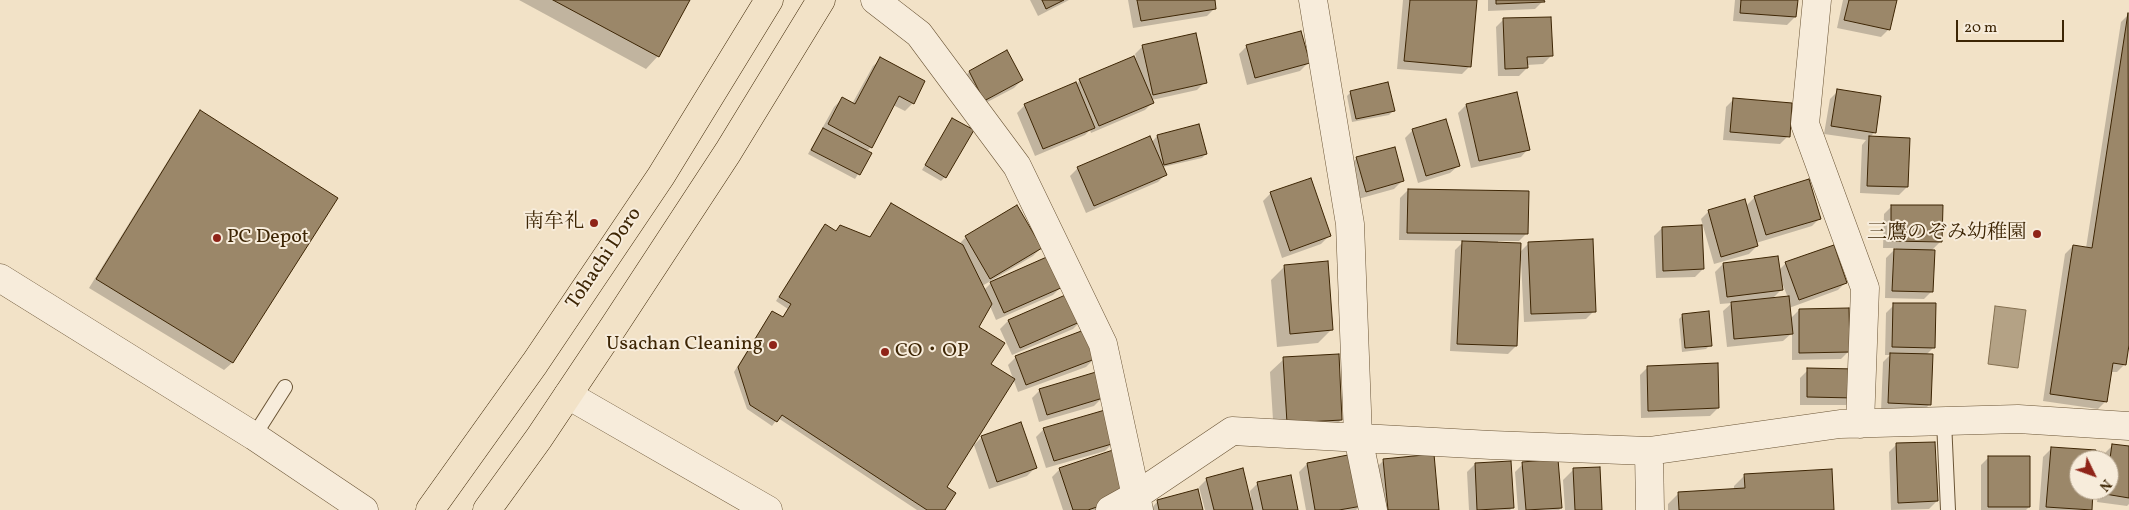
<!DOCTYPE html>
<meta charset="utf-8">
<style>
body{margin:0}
#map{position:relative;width:2129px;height:510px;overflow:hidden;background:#f2e2c7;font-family:Vollkorn,serif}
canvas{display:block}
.north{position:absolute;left:2069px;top:450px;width:50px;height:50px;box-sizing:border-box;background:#f7ecdb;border:1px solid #ad9c85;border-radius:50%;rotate:132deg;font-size:14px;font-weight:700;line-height:20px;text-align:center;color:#3d2504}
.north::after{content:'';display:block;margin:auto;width:18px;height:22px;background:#8f2418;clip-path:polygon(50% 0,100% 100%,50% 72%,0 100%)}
.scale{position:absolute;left:1956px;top:20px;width:108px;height:22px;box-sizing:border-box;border:2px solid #3d2504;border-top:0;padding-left:6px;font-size:15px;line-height:18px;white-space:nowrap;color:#3d2504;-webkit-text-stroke:4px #f7ecdb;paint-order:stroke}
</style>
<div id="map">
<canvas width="2129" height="510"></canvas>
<div class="north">N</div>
<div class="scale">20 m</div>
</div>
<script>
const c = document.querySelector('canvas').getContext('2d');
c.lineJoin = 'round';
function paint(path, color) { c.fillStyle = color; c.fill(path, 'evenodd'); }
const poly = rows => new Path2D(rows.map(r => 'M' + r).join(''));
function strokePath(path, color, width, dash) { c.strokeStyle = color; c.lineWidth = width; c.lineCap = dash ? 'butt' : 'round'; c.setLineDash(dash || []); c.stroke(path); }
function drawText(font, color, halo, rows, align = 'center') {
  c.font = font + ' Vollkorn,"Noto Serif JP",serif'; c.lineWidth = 4; c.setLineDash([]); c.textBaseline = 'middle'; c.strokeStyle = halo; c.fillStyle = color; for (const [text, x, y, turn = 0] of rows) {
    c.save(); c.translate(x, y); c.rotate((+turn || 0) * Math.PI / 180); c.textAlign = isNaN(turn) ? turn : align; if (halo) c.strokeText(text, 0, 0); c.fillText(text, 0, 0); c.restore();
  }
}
const water = poly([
 [1995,306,2026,310,2018,368,1988,364,1995,306]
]);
const shadow = poly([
 [519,0,688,0,658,56,646,69],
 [1030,0,1069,0,1038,16],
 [1128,0,1214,0,1215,8,1207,16,1133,28],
 [1403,0,1476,0,1470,66,1462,74,1397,69],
 [1488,0,1543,0,1543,1,1535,9,1488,11],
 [1735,0,1797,0,1795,17,1787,25,1733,21],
 [1843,0,1895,0,1889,29,1881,37,1837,28],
 [2129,14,2129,345,2125,364,2117,372,2110,372,2106,401,2098,409,2043,401,2065,254,2073,246,2086,248,2121,22],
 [1504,19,1551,56,1543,64,1527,65,1527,68,1519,76,1498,76,1496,27],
 [1143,46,1205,82,1197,90,1152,100,1153,102,1145,110,1091,133,1090,130,1085,135,1035,156,1017,113,1025,105,1076,85,1080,80,1136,57,1135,54],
 [1247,46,1308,63,1300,71,1247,85,1239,54],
 [881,59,913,103,905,111,893,105,871,147,867,151,871,153,855,179,808,154,834,107,842,99,852,104,873,66],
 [969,72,1022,80,1014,88,976,108,962,80],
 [1838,91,1874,133,1870,137,1907,187,1899,195,1860,193,1862,145,1866,140,1824,134,1830,99],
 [1351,92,1393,111,1389,115,1352,122,1347,96],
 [1734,99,1788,136,1780,144,1723,140,1726,107],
 [1466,105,1528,149,1521,157,1471,168,1458,113],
 [200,112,232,363,224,370,89,288,193,120],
 [952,119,945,177,941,181,922,170],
 [1413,130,1458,166,1450,173,1418,183,1405,138],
 [1157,136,1206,154,1202,158,1163,167,1166,174,1158,182,1086,213,1070,176,1078,168,1152,142],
 [1357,158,1402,181,1394,189,1358,199,1349,166],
 [1408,190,1527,233,1519,241,1498,241,1498,244,1520,252,1529,243,1594,311,1586,319,1524,322,1521,261,1519,261,1516,346,1508,354,1450,351,1455,250,1464,241,1399,240,1400,198],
 [1271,193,1329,236,1321,244,1282,258,1263,201],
 [1755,197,1820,218,1812,226,1756,243,1757,246,1749,254,1714,264,1701,219,1709,211,1746,206],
 [891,204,959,244,966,237,1017,207,1041,248,1033,256,982,286,984,290,991,283,1061,287,1053,295,996,320,990,306,977,327,989,365,945,488,944,510,917,510,778,418,772,426,747,409,734,372,768,317,772,313,782,318,788,309,776,301,821,229,825,225,836,232,869,238],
 [1892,206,1941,241,1931,251,1932,291,1924,299,1885,298,1886,258,1896,248,1883,248,1884,214],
 [1662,228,1703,269,1695,277,1656,278,1654,236],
 [1786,263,1846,282,1838,290,1789,308,1790,319,1799,310,1849,351,1841,359,1792,360,1792,333,1783,341,1727,347,1723,311,1732,303,1720,304,1715,272,1723,264,1779,270],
 [1781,280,1788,298,1772,299,1781,290],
 [1285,266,1331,330,1318,343,1277,347,1271,280],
 [1070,295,1081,321,1073,329,1012,355,1000,329,1008,321],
 [1894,305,1934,347,1926,355,1930,404,1922,412,1881,411,1883,362,1890,355,1885,355,1886,313],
 [1683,315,1710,345,1706,349,1682,352,1679,319],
 [1016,357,1094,359,1086,367,1018,392,1008,365],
 [1284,359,1341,420,1328,433,1274,436,1270,372],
 [1648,367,1718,408,1710,416,1641,418,1640,375],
 [1808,370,1854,398,1846,405,1800,405,1800,378],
 [1040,390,1102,398,1094,406,1039,422,1032,398],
 [1044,429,1113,443,1105,451,1046,468,1036,437],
 [982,437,1035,468,1027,476,989,489,974,445],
 [1897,444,1937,501,1929,509,1891,510,1889,452],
 [2113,445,2129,447,2129,504,2127,506,2097,502,2099,490,2109,490,2109,460,2104,460,2105,453],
 [2051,449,2094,460,2079,460,2079,490,2092,490,2090,510,2039,510,2043,457],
 [1989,457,2029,507,2026,510,1981,510,1981,465],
 [1383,461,1438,510,1379,510,1375,469],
 [1307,464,1361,505,1356,510,1306,510,1299,472],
 [1475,464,1513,507,1510,510,1469,510,1467,472],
 [1523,464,1561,508,1559,510,1518,510,1515,472],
 [1060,469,1101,510,1063,510,1052,477],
 [1574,469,1600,510,1565,510,1563,480],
 [1744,476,1832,510,1668,510,1668,504,1679,493,1734,490,1734,486],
 [1207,479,1249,498,1251,498,1250,491,1258,483,1296,510,1205,510,1199,487],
 [1157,502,1202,510,1150,510]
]);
const building = poly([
 [553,0,690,0,659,57,553,0],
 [1042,0,1064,0,1046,9,1042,0],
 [1137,0,1215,0,1216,9,1141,21,1137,0],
 [1410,0,1477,0,1471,67,1404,61,1410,0],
 [1496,0,1544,0,1545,2,1496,4,1496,0],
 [1741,0,1798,0,1796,17,1740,13,1741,0],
 [1849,0,1897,0,1890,30,1844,20,1849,0],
 [2128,13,2129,345,2126,365,2113,363,2107,402,2050,394,2073,245,2092,248,2128,13],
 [1551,17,1553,56,1527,57,1528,68,1505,69,1503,18,1551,17],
 [1301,31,1310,63,1255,78,1246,45,1301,31],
 [1196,33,1207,83,1153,95,1142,45,1196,33],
 [1007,50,1023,80,984,101,969,71,1007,50],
 [1134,56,1154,103,1099,126,1079,79,1134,56],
 [880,57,925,81,914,104,899,96,872,148,828,124,842,97,855,104,880,57],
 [1076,82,1095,128,1043,149,1024,104,1076,82],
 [1388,82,1395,111,1356,119,1350,91,1388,82],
 [1837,89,1881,96,1876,133,1831,126,1837,89],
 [1517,92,1530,150,1479,161,1466,104,1517,92],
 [1733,98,1792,103,1790,137,1730,132,1733,98],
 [200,110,338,198,233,363,96,279,200,110],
 [952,118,974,130,946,178,925,165,952,118],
 [1446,119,1460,166,1426,176,1412,129,1446,119],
 [1199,124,1207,154,1164,165,1157,135,1199,124],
 [823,128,872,153,860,175,811,150,823,128],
 [1150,136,1167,175,1094,206,1077,167,1150,136],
 [1869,136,1910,138,1908,187,1867,186,1869,136],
 [1395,147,1404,181,1366,192,1356,157,1395,147],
 [1311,178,1331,236,1290,251,1270,192,1311,178],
 [1809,179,1821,219,1766,235,1754,196,1809,179],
 [1408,189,1529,191,1528,234,1407,233,1408,189],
 [1745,199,1758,246,1721,257,1708,210,1745,199],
 [891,203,963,245,992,304,979,327,1005,343,991,364,1015,379,947,487,956,493,945,510,927,510,782,415,777,422,750,405,738,367,772,311,783,317,791,304,779,297,825,224,836,231,840,225,870,237,891,203],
 [1017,205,1042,248,990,279,965,236,1017,205],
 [1891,205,1943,205,1942,242,1891,241,1891,205],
 [1702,225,1704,269,1663,271,1662,227,1702,225],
 [1593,239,1596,312,1531,314,1528,242,1593,239],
 [1462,241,1521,243,1517,346,1457,344,1462,241],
 [1834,245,1847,283,1799,300,1785,262,1834,245],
 [1894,249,1935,250,1933,292,1892,291,1894,249],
 [1049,256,1063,287,1004,313,990,282,1049,256],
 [1778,256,1783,290,1727,297,1723,263,1778,256],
 [1328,261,1333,330,1290,334,1284,265,1328,261],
 [1070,293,1082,321,1020,348,1008,320,1070,293],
 [1789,296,1793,334,1734,339,1731,302,1789,296],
 [1893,303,1936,303,1935,348,1892,347,1893,303],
 [1849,308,1850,352,1799,353,1799,309,1849,308],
 [1709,311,1712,346,1685,348,1682,314,1709,311],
 [1084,330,1095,359,1026,385,1015,356,1084,330],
 [1890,353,1933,354,1931,405,1888,403,1890,353],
 [1339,354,1342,420,1287,423,1283,357,1339,354],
 [1718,363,1719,408,1648,411,1647,366,1718,363],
 [1807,368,1856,369,1855,398,1807,397,1807,368],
 [1096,372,1103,398,1047,415,1039,389,1096,372],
 [1105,410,1115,443,1054,461,1043,428,1105,410],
 [1021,422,1037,468,997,482,981,436,1021,422],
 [1935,442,1938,501,1898,503,1896,443,1935,442],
 [2112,444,2129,446,2129,498,2105,494,2105,490,2109,490,2109,466,2112,444],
 [2051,447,2096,450,2095,460,2079,460,2079,490,2093,490,2092,510,2046,507,2051,447],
 [1116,449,1132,495,1088,510,1073,510,1059,468,1116,449],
 [1353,454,1362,506,1339,510,1315,510,1307,463,1353,454],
 [1434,454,1439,510,1388,510,1383,459,1434,454],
 [1988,456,2030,456,2030,507,1988,507,1988,456],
 [1558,459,1562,508,1526,510,1522,462,1558,459],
 [1511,461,1514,508,1477,510,1475,463,1511,461],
 [1600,467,1602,510,1575,510,1573,468,1600,467],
 [1243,468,1253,510,1214,510,1206,478,1243,468],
 [1832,469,1834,510,1679,510,1678,492,1745,488,1744,474,1832,469],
 [1291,475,1298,510,1263,510,1257,482,1291,475],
 [1198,489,1203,510,1159,510,1157,500,1198,489]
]);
const service = poly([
 [1944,421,1948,510],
 [254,436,285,387]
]);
const minor = poly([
 [875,0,919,34,1017,166,1103,344,1139,510],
 [1313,0,1350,224,1358,437,1373,510],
 [1817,0,1805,124,1865,288,1860,424],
 [0,278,254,436,364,510],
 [568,395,768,510],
 [1649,451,1650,510],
 [1110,510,1137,495,1232,431,1491,445,1649,451,1840,424,2018,419,2129,426]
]);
const primary = poly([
 [430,510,535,363,661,176,769,0],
 [487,510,539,438,614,326,728,152,821,0]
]);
const markers = [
 [594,223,5,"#8f2418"],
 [2037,234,5,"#8f2418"],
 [217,238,5,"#8f2418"],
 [773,345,5,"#8f2418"],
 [885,352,5,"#8f2418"]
];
const poiNames = [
 ["南牟礼",584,223],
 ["三鷹のぞみ幼稚園",2027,234],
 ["PC Depot",227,238,"left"],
 ["Usachan Cleaning",763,345],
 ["CO・OP",895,352,"left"]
];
const streetNames = [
 ["Tohachi Doro",605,259,-56]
];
paint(water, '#b4a285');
strokePath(water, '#847051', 1);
paint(shadow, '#0003');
paint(building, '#9b8769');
strokePath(building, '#3d2504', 1);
strokePath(service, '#6a5435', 16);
strokePath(minor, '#6a5435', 29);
strokePath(primary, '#3d2504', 29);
strokePath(service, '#f7ecdb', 14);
strokePath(minor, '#f7ecdb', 28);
strokePath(primary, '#f2e2c7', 28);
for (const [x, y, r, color] of markers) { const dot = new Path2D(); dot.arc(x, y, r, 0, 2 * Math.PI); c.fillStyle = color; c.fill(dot); strokePath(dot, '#f7ecdb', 2); }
drawText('20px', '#3d2504', '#f7ecdb', poiNames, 'right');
drawText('20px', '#3d2504', '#f7ecdb', streetNames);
</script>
